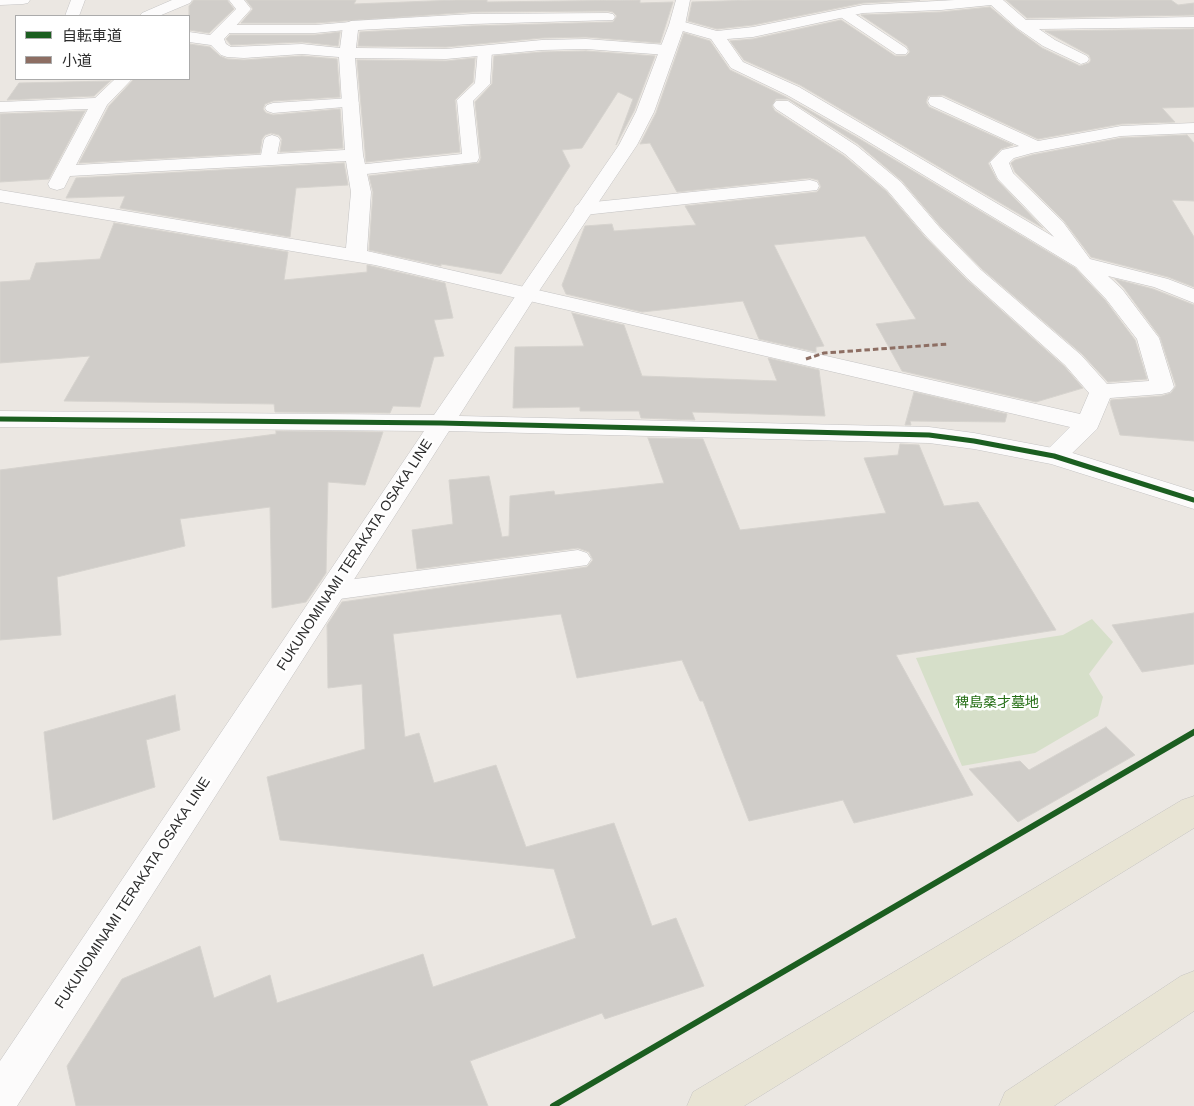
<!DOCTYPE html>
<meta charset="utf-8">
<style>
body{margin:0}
#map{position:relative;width:1194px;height:1106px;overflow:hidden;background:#ebe7e2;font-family:Helvetica,"Noto Sans JP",sans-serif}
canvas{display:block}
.legend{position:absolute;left:15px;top:15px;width:175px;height:65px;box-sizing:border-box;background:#fff;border:1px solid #ababab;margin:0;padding:6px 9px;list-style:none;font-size:15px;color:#2c2c2c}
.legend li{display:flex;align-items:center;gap:10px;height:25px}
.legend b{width:25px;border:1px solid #ababab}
</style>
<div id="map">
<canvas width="1194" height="1106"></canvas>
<ul class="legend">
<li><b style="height:6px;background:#1b5e20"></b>自転車道</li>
<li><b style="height:6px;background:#8d6e63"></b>小道</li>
</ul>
</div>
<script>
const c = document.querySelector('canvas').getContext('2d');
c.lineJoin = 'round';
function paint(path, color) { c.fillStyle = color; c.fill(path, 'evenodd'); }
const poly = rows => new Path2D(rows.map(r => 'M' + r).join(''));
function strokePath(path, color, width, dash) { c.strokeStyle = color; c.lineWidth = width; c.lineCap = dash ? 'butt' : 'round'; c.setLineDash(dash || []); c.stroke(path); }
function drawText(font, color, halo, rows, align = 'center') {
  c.font = font + ' Helvetica,"Noto Sans JP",sans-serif'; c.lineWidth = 5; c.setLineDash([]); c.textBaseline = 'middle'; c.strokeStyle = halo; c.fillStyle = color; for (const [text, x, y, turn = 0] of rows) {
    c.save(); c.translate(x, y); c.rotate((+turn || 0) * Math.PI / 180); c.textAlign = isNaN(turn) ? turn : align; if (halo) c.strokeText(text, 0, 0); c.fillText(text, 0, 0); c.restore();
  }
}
const cemetery = poly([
 [1092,619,1113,642,1089,674,1103,697,1098,716,1035,753,962,766,916,658,1063,635]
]);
const building = poly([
 [194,0,227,0,234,9,209,33,189,30,189,6,194,0],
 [246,0,356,0,354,4,456,0,487,0,487,2,640,0,640,3,673,2,660,43,586,37,542,38,446,47,358,46,360,32,472,26,613,22,617,16,613,12,608,11,472,12,315,23,241,23,253,9,246,0],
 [753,0,920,0,863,3,753,25,717,29,688,21,692,2,753,0],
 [1006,0,1171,0,1178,5,1194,3,1194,15,1027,18,1006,0],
 [990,7,1016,29,1042,48,1080,66,1089,63,1091,60,1089,55,1045,31,1194,29,1194,107,1162,108,1175,122,1121,124,1038,139,943,95,928,96,926,102,929,107,1013,145,1001,149,988,163,997,180,1043,228,800,85,744,60,730,41,753,39,841,20,895,56,906,56,910,52,907,46,861,15,941,12,990,7],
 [340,32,338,46,302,42,231,45,226,39,230,35,315,35,340,32],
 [684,33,710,41,730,70,786,97,858,138,1075,268,1105,300,1135,340,1147,379,1108,382,1082,354,982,269,941,227,902,181,858,144,788,99,776,99,772,106,775,111,844,156,886,191,925,237,966,279,1064,366,1083,388,1036,402,902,371,876,324,916,319,865,236,774,245,824,346,816,347,816,352,759,339,743,301,642,312,566,294,562,285,585,226,612,224,614,231,696,225,685,206,817,192,821,187,818,180,810,178,677,192,650,143,640,144,656,113,684,33],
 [189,44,210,47,220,56,227,59,244,60,302,56,337,59,340,97,273,101,265,104,263,109,266,113,273,115,340,109,343,148,280,152,282,139,279,135,271,133,265,135,262,139,260,153,79,163,109,106,134,79,189,79,189,44],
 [586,51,655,56,634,111,616,145,633,99,618,92,582,148,562,150,570,166,501,274,441,264,441,266,369,250,373,192,369,176,479,163,481,158,475,102,492,84,494,56,542,52,586,51],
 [475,58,473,82,455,100,460,152,366,162,357,60,446,61,475,58],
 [110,81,94,96,7,100,19,83,110,81],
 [85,111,49,179,0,182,0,114,85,111],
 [1187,135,1194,143,1194,201,1172,200,1194,237,1194,287,1168,277,1091,257,1064,221,1015,172,1011,163,1015,160,1032,155,1121,138,1187,135],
 [344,163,348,185,296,188,290,237,120,208,125,196,66,198,76,178,344,163],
 [114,223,288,252,284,280,367,272,367,265,445,283,453,318,434,320,444,356,434,357,420,407,393,406,390,413,275,412,274,404,64,401,90,356,0,363,0,282,30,280,36,263,100,259,114,223],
 [1115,279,1153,289,1194,305,1194,441,1120,435,1110,403,1111,400,1162,396,1171,393,1176,386,1160,337,1124,288,1115,279],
 [572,313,624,325,642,376,777,381,768,358,819,370,825,416,692,412,695,420,641,418,639,411,580,411,580,407,513,408,515,347,584,346,572,313],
 [914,392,1007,414,1005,422,910,421,911,425,905,425,914,392],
 [276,431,383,432,365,485,328,482,326,573,306,602,272,608,270,507,180,519,185,546,57,577,61,635,0,640,0,470,276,434,276,431],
 [648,438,703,439,740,530,886,513,864,458,898,455,900,444,919,445,944,506,978,502,1056,630,896,655,973,795,854,823,843,800,749,821,703,701,700,701,682,660,577,678,561,614,393,634,405,737,419,733,434,783,496,765,526,847,614,823,652,926,676,918,704,986,605,1019,602,1013,470,1061,488,1106,76,1106,67,1066,122,979,200,946,214,998,270,975,277,1003,423,954,433,987,576,938,554,869,280,840,267,777,365,749,362,684,328,688,327,625,342,602,587,567,593,560,589,552,578,548,417,569,412,530,453,524,449,480,489,476,502,537,509,536,510,496,554,491,555,495,664,483,648,438],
 [1194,613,1194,664,1142,672,1112,625,1194,613],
 [175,695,180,730,146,740,155,787,53,820,44,732,175,695],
 [1106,727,1135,755,1018,822,969,769,1020,761,1029,770,1106,727]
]);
const lane = poly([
 [71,0,85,0,79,16,65,16,71,0],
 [844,9,849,10,906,48,908,51,906,54,896,54,839,16,837,13,844,9],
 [351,22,358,26,356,29,315,33,225,33,218,29,225,25,315,25,351,22],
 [485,46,490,47,492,50,490,84,473,101,479,158,477,162,357,175,351,174,349,170,351,166,357,165,462,154,457,100,475,83,478,50,480,47,485,46],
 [351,98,356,100,359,103,356,106,273,113,267,111,265,108,267,105,273,103,351,98],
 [272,135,278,137,280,140,276,160,274,164,268,165,262,164,260,160,264,140,266,137,272,135],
 [578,550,587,553,591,559,587,565,332,600,323,598,319,591,323,584,332,582,578,550]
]);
const street = poly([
 [0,0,30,0,28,3,23,4,0,5,0,0],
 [172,0,192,0,190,3,159,16,140,16,142,13,172,0],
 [229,0,244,0,251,9,224,39,226,44,231,47,302,44,340,48,343,26,346,23,351,21,472,14,608,13,613,14,615,17,613,20,472,24,358,30,356,48,446,49,542,40,586,39,667,45,673,47,675,50,673,53,667,55,586,49,542,50,446,59,355,58,363,155,371,192,367,251,1080,414,1089,393,1065,365,967,278,926,236,887,190,845,154,776,109,773,105,776,101,788,101,857,146,901,182,940,228,981,270,1081,355,1107,384,1149,381,1137,339,1106,299,1076,267,859,136,787,95,731,68,711,39,672,28,669,25,672,22,677,20,717,31,753,27,863,5,955,0,1003,0,1026,20,1194,17,1194,27,1039,29,1055,40,1087,56,1089,59,1087,62,1081,64,1043,46,1017,28,991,5,941,10,863,13,753,37,727,39,743,62,799,87,1054,237,998,179,990,162,1002,150,1019,146,930,105,928,101,930,97,942,97,1038,141,1121,126,1194,123,1194,133,1121,136,1032,153,1014,158,1009,163,1013,173,1063,222,1090,259,1168,279,1194,289,1194,303,1154,287,1108,276,1122,289,1159,338,1174,387,1170,392,1162,394,1110,398,1097,429,1063,462,1054,464,1045,462,1041,456,1070,427,375,265,0,202,0,190,346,248,351,192,346,161,70,176,64,188,57,190,50,188,48,184,88,109,0,112,0,102,95,98,115,79,132,79,107,105,76,165,345,150,339,57,302,54,244,58,227,57,221,55,211,45,189,42,189,32,210,35,236,9,229,0],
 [810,180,817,182,819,186,817,190,584,215,577,213,574,209,577,205,584,203,810,180]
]);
const secondary = poly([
 [676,0,690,0,685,25,654,112,637,145,537,294,459,416,929,427,974,433,1063,450,1194,491,1194,509,1051,464,974,449,929,443,449,431,17,1106,0,1106,0,1061,424,431,0,427,0,411,434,415,619,145,636,112,669,25,676,0]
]);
const primary = poly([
 [1194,796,1194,828,744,1106,687,1106,693,1092,1182,800,1194,796],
 [1194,971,1194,1011,1054,1106,999,1106,1005,1092,1181,976,1194,971]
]);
const quiet = poly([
 [806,359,824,353,948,344]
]);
const cyclewayFar1 = poly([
 [0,419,441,423,929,435,974,441,1054,456,1194,500]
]);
const cycleway = poly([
 [553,1106,1194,732]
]);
const streetNames = [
 ["FUKUNOMINAMI TERAKATA OSAKA LINE",355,555,-57],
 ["FUKUNOMINAMI TERAKATA OSAKA LINE",133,893,-57]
];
const parkNames = [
 ["稗島桑才墓地",997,703]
];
paint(cemetery, '#d6dfc9');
paint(building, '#d0cdc9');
strokePath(building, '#d6d3ce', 1);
strokePath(lane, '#c4c3c3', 1);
strokePath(street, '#c4c3c3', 1);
strokePath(secondary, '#c4c3c3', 1);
strokePath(primary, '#c6c4c2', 1);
paint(lane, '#fcfbfb');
paint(street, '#fcfbfb');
paint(secondary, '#fcfbfb');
paint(primary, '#e8e4d4');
strokePath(quiet, '#8d6e63', 3, [5.5, 3]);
strokePath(cyclewayFar1, '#1b5e20', 5);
strokePath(cycleway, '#1b5e20', 6);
drawText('14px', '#2c2c2c', '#fff', streetNames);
drawText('14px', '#256f16', '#fff', parkNames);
</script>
